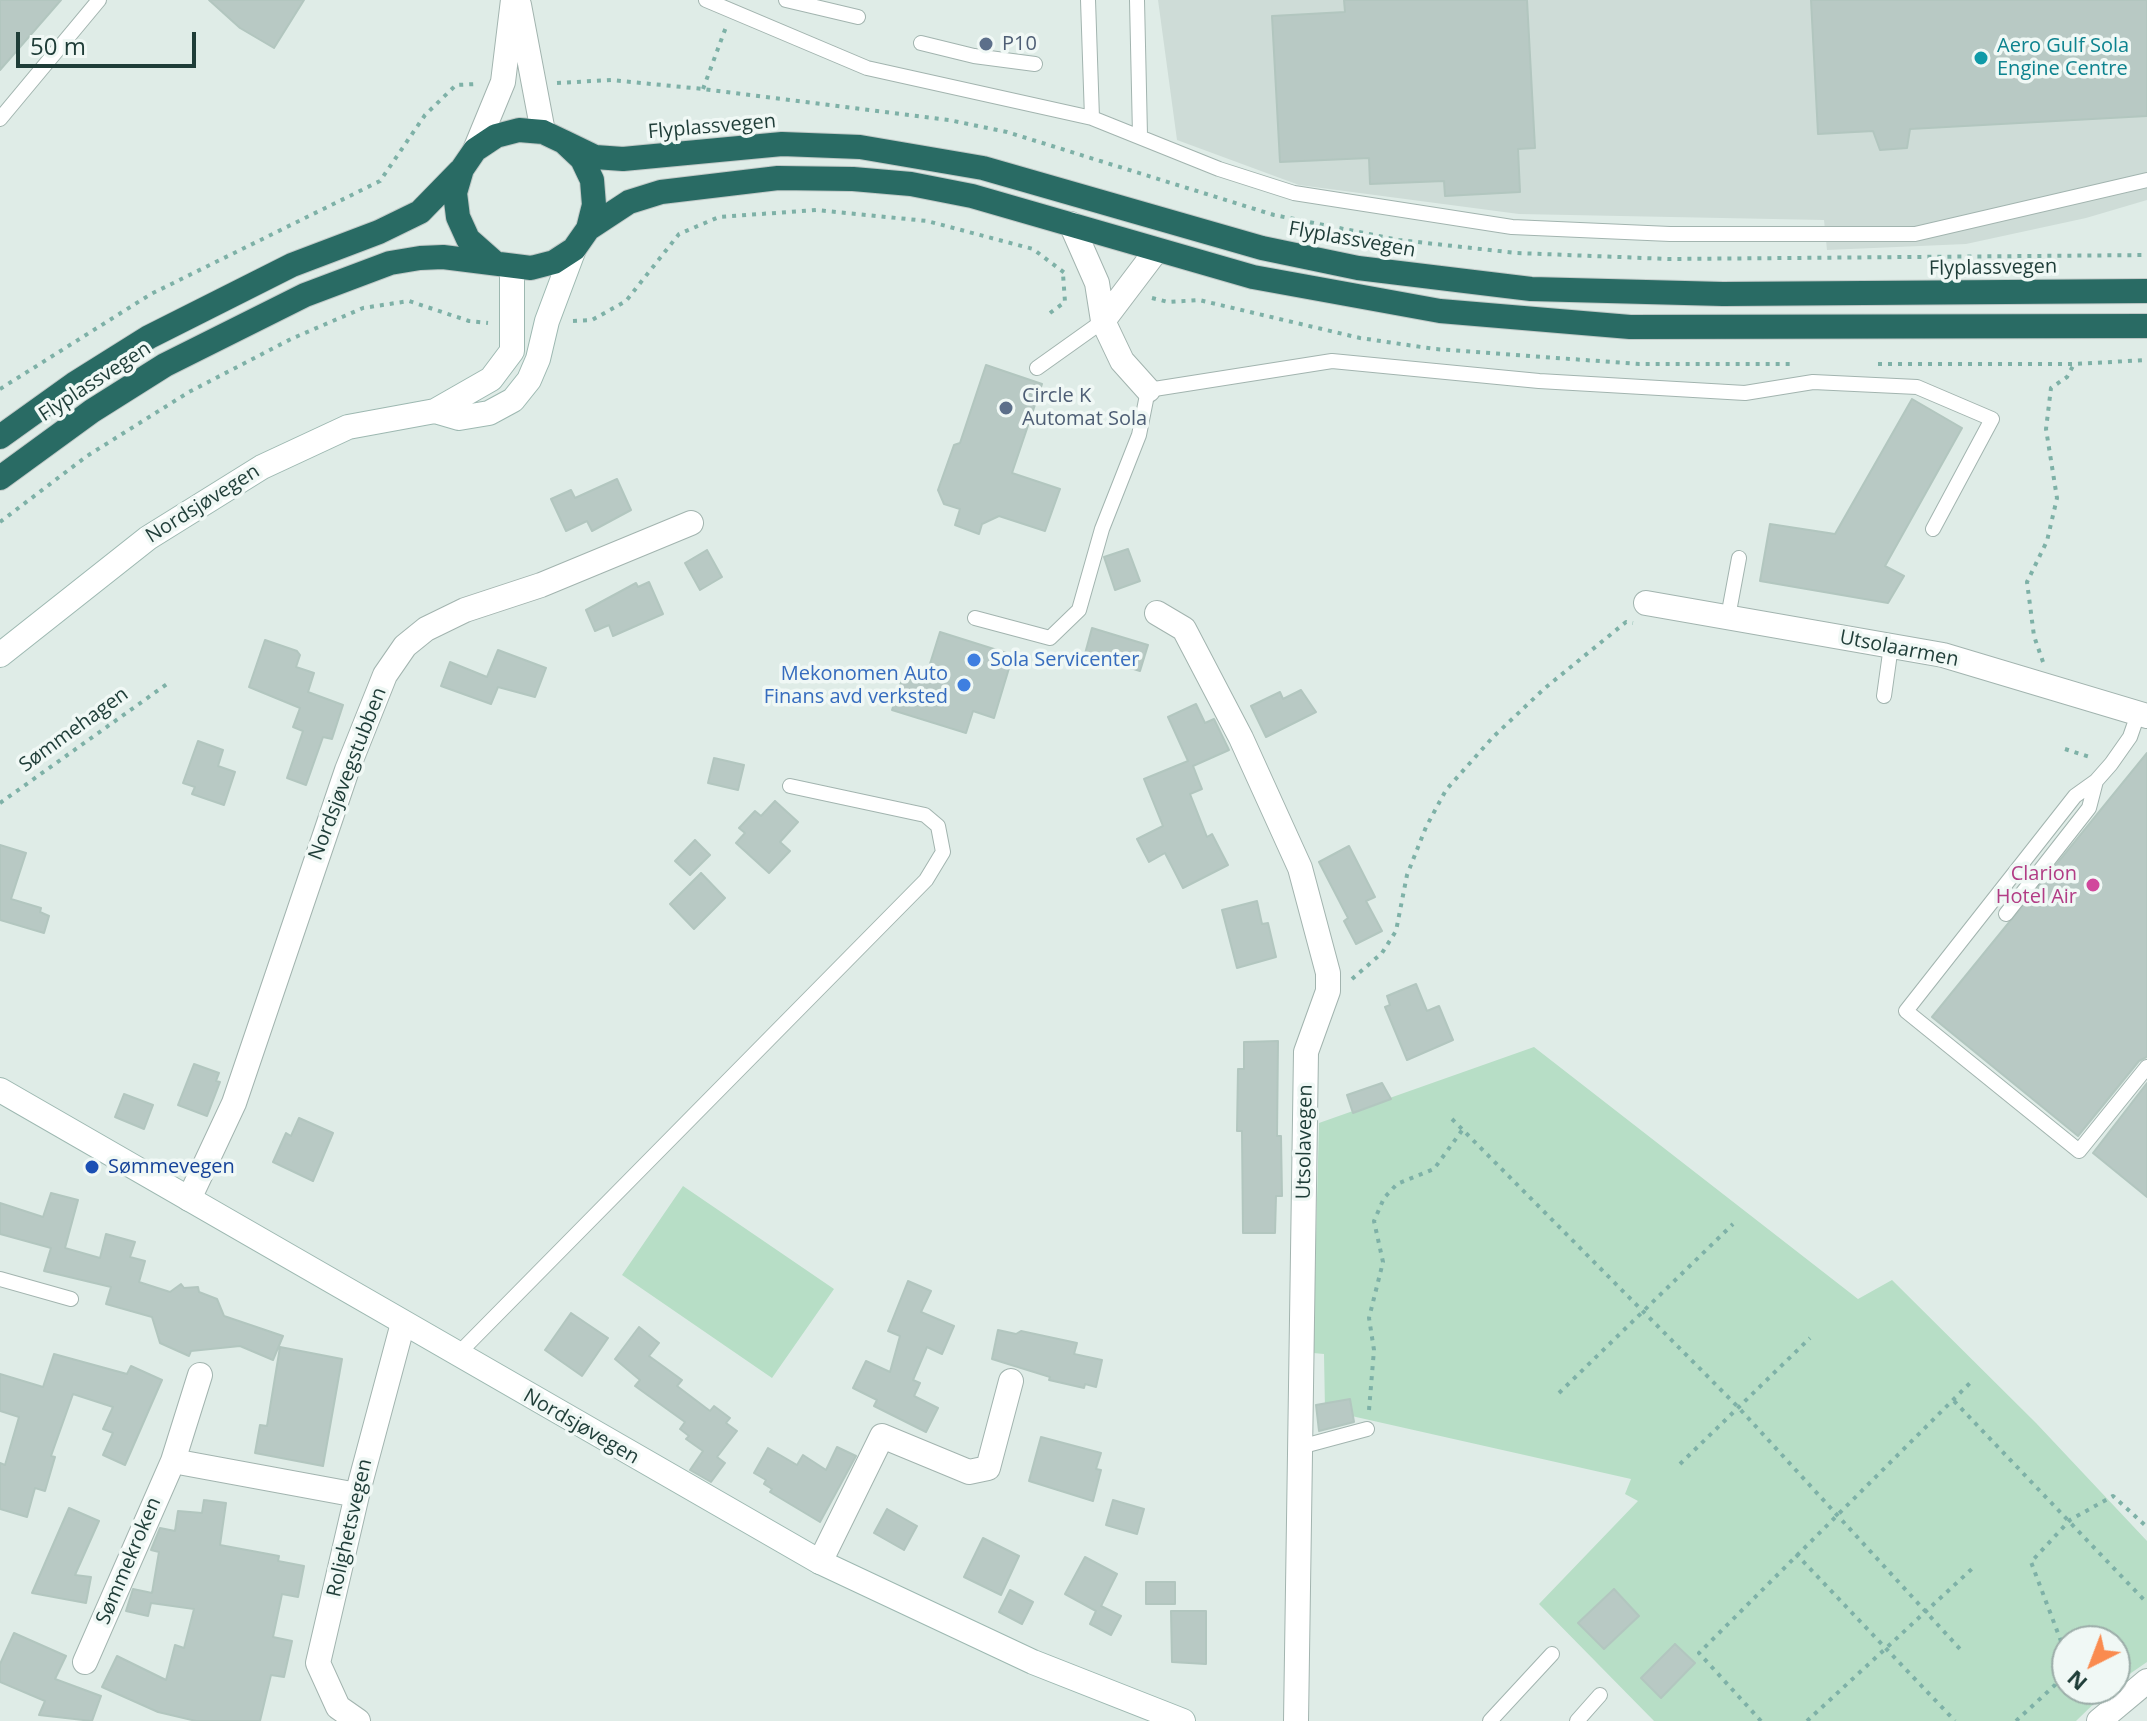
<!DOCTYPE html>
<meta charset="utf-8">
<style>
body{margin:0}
#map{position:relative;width:2147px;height:1721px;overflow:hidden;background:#dfece7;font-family:"Open Sans",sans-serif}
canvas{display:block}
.north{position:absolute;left:2051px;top:1625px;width:80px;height:80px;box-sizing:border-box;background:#f0f8f5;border:2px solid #9cada9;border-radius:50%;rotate:222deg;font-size:22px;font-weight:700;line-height:32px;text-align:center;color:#1f3d38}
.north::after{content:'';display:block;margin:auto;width:28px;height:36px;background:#fa8b4f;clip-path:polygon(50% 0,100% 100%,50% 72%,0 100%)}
.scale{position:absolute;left:16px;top:32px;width:180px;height:36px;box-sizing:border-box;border:4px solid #1f3d38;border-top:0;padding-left:10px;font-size:24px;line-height:28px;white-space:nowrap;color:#1f3d38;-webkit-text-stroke:6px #f0f8f5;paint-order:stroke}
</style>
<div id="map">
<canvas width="2147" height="1721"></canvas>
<div class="north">N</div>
<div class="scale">50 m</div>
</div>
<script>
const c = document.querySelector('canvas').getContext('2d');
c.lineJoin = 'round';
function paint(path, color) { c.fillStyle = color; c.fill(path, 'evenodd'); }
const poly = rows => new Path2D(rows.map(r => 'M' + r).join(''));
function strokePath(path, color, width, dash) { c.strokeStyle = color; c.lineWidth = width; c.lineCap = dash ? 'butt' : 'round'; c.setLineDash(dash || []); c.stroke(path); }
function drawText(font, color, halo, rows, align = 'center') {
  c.font = font + ' "Open Sans",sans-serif'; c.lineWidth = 7; c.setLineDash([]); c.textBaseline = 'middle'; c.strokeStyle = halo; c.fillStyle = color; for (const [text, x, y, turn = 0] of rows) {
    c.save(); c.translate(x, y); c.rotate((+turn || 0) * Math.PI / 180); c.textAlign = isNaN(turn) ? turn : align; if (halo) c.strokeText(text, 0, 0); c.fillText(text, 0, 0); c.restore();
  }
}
const built = poly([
 [1158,0,2147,0,2147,200,2086,218,1966,244,1827,250,1824,220,1519,214,1299,185,1177,140]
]);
const green = poly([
 [1534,1047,1858,1299,1892,1280,2036,1423,2147,1541,2147,1662,2115,1684,2115,1641,2067,1641,2067,1689,2109,1689,2076,1721,1654,1721,1539,1604,1638,1501,1625,1494,1631,1479,1325,1410,1324,1354,1313,1353,1319,1123],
 [683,1186,834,1289,772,1378,622,1275]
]);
const building = poly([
 [0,0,61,0,0,70,0,0],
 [209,0,304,0,274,48,240,28,209,0],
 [1344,0,1527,0,1535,148,1518,149,1520,192,1445,196,1444,181,1370,184,1369,158,1280,162,1272,16,1345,12,1344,0],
 [1811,0,2147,0,2147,116,1910,129,1907,148,1880,150,1873,131,1818,134,1811,0],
 [986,365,1042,384,1012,473,1060,489,1045,531,999,516,982,524,979,534,955,525,960,509,944,504,938,490,954,445,960,443,986,365],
 [1912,399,1962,428,1885,566,1904,576,1888,603,1760,581,1770,524,1835,534,1912,399],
 [617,479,631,510,592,531,587,521,566,531,551,499,571,490,575,498,617,479],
 [1128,549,1140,581,1115,590,1104,557,1128,549],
 [707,550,722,577,700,590,685,563,707,550],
 [649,582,663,614,613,636,609,625,595,631,586,610,636,583,638,587,649,582],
 [1092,628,1148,645,1140,671,1108,661,1106,668,1083,661,1092,628],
 [940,632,1013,655,994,718,973,711,966,733,892,710,903,676,924,683,940,632],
 [265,640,297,651,300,655,296,667,314,673,308,692,343,705,332,739,323,737,306,785,287,778,303,731,293,727,300,708,249,687,265,640],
 [498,650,546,668,535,697,498,687,491,704,441,686,450,662,487,677,498,650],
 [1301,690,1316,712,1266,737,1251,706,1280,692,1283,699,1301,690],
 [1196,704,1205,723,1214,719,1229,750,1193,766,1202,789,1190,794,1207,837,1212,834,1228,865,1183,888,1165,853,1149,862,1137,839,1163,826,1144,779,1188,761,1168,717,1196,704],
 [198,741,223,750,218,766,235,772,224,805,192,794,195,787,183,783,198,741],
 [2147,753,2147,1057,2139,1061,2078,1136,1932,1017,2147,753],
 [714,758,744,765,738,790,708,783,714,758],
 [775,801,798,822,780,842,790,851,769,873,736,843,745,833,739,828,755,811,761,816,775,801],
 [695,840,710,855,690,875,675,861,695,840],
 [0,845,26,853,11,899,41,908,40,912,49,916,44,933,0,920,0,845],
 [1349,846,1375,897,1366,901,1382,931,1356,944,1344,921,1348,918,1319,862,1349,846],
 [701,873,725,898,694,929,670,904,701,873],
 [1257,901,1262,924,1268,923,1276,957,1237,968,1222,910,1257,901],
 [1416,984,1427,1011,1439,1006,1453,1040,1407,1060,1385,1007,1390,1005,1387,996,1416,984],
 [1278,1041,1277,1136,1281,1136,1282,1196,1276,1196,1275,1233,1243,1233,1242,1131,1237,1131,1238,1069,1244,1069,1244,1042,1278,1041],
 [194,1064,219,1073,216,1081,220,1082,207,1116,178,1105,194,1064],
 [1382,1083,1391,1099,1353,1113,1347,1095,1382,1083],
 [2147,1083,2147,1197,2093,1153,2147,1083],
 [124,1094,153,1105,144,1129,115,1117,124,1094],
 [299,1118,333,1133,313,1181,273,1162,286,1133,291,1136,299,1118],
 [51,1193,78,1200,65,1248,100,1258,106,1234,135,1242,130,1257,145,1261,139,1282,170,1292,181,1284,184,1288,198,1287,199,1292,217,1299,224,1316,283,1336,273,1360,240,1346,191,1351,189,1356,160,1343,152,1317,106,1304,111,1287,44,1271,51,1248,0,1234,0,1203,43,1217,51,1193],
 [908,1281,931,1291,921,1312,954,1326,942,1354,927,1347,913,1380,920,1383,914,1396,938,1408,926,1432,874,1406,877,1400,853,1388,866,1361,890,1372,900,1336,888,1331,908,1281],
 [571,1313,608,1338,582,1376,545,1350,571,1313],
 [639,1327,659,1343,649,1356,682,1380,677,1386,710,1411,714,1406,730,1418,726,1423,737,1431,717,1457,725,1463,711,1482,690,1470,703,1451,686,1439,689,1436,680,1429,685,1422,635,1386,640,1380,615,1359,639,1327],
 [998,1330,1016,1334,1021,1331,1077,1343,1074,1354,1102,1360,1096,1387,1085,1384,1084,1388,1049,1380,1050,1377,992,1359,998,1330],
 [280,1347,342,1359,323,1466,255,1453,260,1425,267,1426,280,1347],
 [54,1354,127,1374,131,1366,162,1380,125,1465,103,1455,113,1433,103,1429,113,1407,73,1394,51,1456,55,1457,45,1491,35,1488,27,1517,0,1509,0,1463,5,1465,19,1417,0,1411,0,1374,43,1387,54,1354],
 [1350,1399,1354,1422,1319,1431,1316,1405,1350,1399],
 [1041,1437,1101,1453,1096,1469,1101,1470,1093,1501,1029,1481,1041,1437],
 [837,1447,856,1456,820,1522,770,1492,772,1489,764,1484,766,1480,754,1473,768,1448,797,1465,803,1455,826,1470,837,1447],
 [204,1500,226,1503,220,1545,279,1556,278,1561,304,1566,298,1597,282,1594,273,1637,292,1641,284,1677,271,1675,260,1721,196,1721,158,1712,102,1687,117,1656,166,1680,175,1645,184,1648,194,1609,151,1603,148,1616,126,1611,133,1589,152,1593,159,1552,151,1550,160,1528,175,1531,178,1511,202,1513,204,1500],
 [1113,1500,1144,1509,1137,1534,1106,1525,1113,1500],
 [69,1508,99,1521,75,1575,91,1577,86,1603,32,1593,69,1508],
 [887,1509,917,1526,904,1550,874,1533,887,1509],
 [983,1538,1019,1556,1001,1595,964,1577,983,1538],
 [1085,1557,1117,1574,1101,1606,1121,1616,1111,1635,1090,1624,1096,1611,1065,1594,1085,1557],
 [1146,1582,1175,1582,1175,1604,1146,1604,1146,1582],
 [1614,1589,1639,1616,1604,1649,1578,1623,1614,1589],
 [1010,1590,1033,1602,1022,1624,999,1612,1010,1590],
 [1171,1611,1206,1611,1206,1664,1172,1662,1171,1611],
 [14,1633,66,1656,55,1679,101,1696,92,1721,39,1715,45,1701,0,1682,0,1664,14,1633],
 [1675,1644,1695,1663,1661,1698,1641,1678,1675,1644]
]);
const path = poly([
 [557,83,611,80,703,89,949,120,1007,132,1274,215,1399,240,1517,253,1669,259,2147,255],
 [703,89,726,27],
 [1152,298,1168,302,1199,300,1360,338,1435,349,1639,364,1793,364],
 [1050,313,1065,302,1063,274],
 [573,321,592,320,626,301,679,234,719,217,816,210,927,221,1033,249,1066,274],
 [1878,364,2074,364,2147,360],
 [0,389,151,294,380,181,425,115,456,85,477,84],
 [0,522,87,456,189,392,291,339,363,308,409,301,469,321,488,323],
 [2043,662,2034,636,2027,582,2047,541,2057,498,2046,429,2051,388,2067,377,2074,364],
 [2065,749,2093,758],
 [0,803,167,684],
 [1352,979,1382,953,1396,931,1407,875,1426,827,1446,790,1493,737,1545,688,1626,622,1633,623],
 [1452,1119,1738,1407,1960,1649],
 [1559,1393,1733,1224],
 [1954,1401,2147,1603],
 [1369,1410,1374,1350,1369,1318,1383,1262,1374,1221,1384,1198,1397,1184,1434,1169,1463,1129],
 [1680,1464,1810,1338],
 [1796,1554,1955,1721],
 [1761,1721,1699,1653,1973,1380],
 [1807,1721,1975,1566],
 [2016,1721,2055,1685,2067,1657,2031,1562,2070,1520,2113,1496,2147,1527]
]);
const lane = poly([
 [706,0,867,68,1092,118,1219,169,1294,193,1512,227,1670,234,1915,234,2147,180],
 [786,0,858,17],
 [1088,0,1092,118],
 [1137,0,1140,135],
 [921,43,974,56,1035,64],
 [0,119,99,0],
 [1037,368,1103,321],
 [1728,617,1739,558],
 [975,618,1050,638,1079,610,1102,529,1139,435,1148,390,1332,361,1539,381,1745,393,1813,382,1917,387,1992,419,1933,529],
 [1884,696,1891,646],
 [2138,714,2130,737,2111,764,2096,781,2075,796,1906,1011,2079,1151,2147,1067],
 [2006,914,2089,808,2096,781],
 [0,1279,71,1299],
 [457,1355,926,880,943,852,938,826,925,815,790,786],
 [1300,1447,1367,1429],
 [1490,1721,1552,1654],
 [1577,1721,1600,1695]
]);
const street = poly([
 [519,5,543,132],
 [475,150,503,82,513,0],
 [1071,224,1097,283,1103,321,1156,251],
 [1103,321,1122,361,1148,390],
 [1646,603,1943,655,2147,716],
 [1157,613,1184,629,1241,738,1300,868,1328,973,1328,991,1306,1052,1296,1721],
 [189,1199,234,1103,347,770,385,675,405,646,426,629,465,610,541,585,691,523],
 [173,1461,357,1495],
 [820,1562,882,1436,969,1472,988,1468,1011,1381],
 [85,1662,173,1461,200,1375],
 [358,1721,338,1707,318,1663,357,1495,403,1323],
 [2099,1721,2147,1681]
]);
const secondary = poly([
 [435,411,459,418,489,413,513,400,529,380,538,359,547,321,574,249],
 [0,655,148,538,262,467,348,427,435,411,491,379,512,351,512,267],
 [0,1090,820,1562,1033,1662,1183,1721]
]);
const highway = poly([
 [564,142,595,157,623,159,782,144,860,147,983,168,1262,248,1358,268,1531,289,1723,294,2147,291],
 [588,229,629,202,661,192,778,178,853,179,911,184,972,196,1253,277,1440,311,1630,327,2147,326],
 [0,437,74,384,149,337,292,265,379,232,420,212,460,171],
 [0,478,92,411,165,365,305,295,390,263,420,258,443,257,531,268,554,262,574,249,588,229,594,205,592,180,582,159,564,142,543,132,519,130,496,136,475,150,462,169,455,193,458,217,468,239,494,262]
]);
const markers = [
 [986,44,8,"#5c6f8a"],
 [1981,58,8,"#0f9aa8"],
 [1006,408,8,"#5c6f8a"],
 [974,660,8,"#3f7fe0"],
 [964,685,8,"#3f7fe0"],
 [2093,885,8,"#d1479c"],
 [92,1167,8,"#1a4fb4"]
];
const serviceNames = [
 ["P10",1002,44],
 ["Circle K",1022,396],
 ["Automat Sola",1022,419]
];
const cultureNames = [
 ["Aero Gulf Sola",1997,46],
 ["Engine Centre",1997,69]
];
const streetNames = [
 ["Flyplassvegen",712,127,-5],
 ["Flyplassvegen",1352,240,10],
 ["Flyplassvegen",1993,268,-1],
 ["Flyplassvegen",95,382,-33],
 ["Nordsjøvegen",203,504,-32],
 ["Utsolaarmen",1899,649,11],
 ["Sømmehagen",74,730,-36],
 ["Nordsjøvegstubben",348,774,-69],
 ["Utsolavegen",1305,1142,-89],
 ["Nordsjøvegen",581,1427,30],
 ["Rolighetsvegen",350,1528,-77],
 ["Sømmekroken",129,1561,-67]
];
const shopNames = [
 ["Sola Servicenter",990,660],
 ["Mekonomen Auto",948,674,"right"],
 ["Finans avd verksted",948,697,"right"]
];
const hotelNames = [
 ["Clarion",2077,874],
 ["Hotel Air",2077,897]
];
const transitNames = [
 ["Sømmevegen",108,1167]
];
paint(built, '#cedcd7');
paint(green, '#b7dec6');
paint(building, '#b8c9c4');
strokePath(building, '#b2c6bf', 2);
strokePath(lane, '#a2b4af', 16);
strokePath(street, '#a2b4af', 26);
strokePath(secondary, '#9db8b1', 26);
strokePath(highway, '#c0c9c7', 26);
strokePath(path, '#7eb1a7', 4, [4, 6]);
strokePath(lane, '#fff', 14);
strokePath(street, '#fff', 24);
strokePath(secondary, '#fff', 24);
strokePath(highway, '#296b64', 24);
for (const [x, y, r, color] of markers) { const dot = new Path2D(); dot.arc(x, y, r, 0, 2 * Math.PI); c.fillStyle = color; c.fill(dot); strokePath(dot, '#f0f8f5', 3); }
drawText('20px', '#4e5e75', '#f0f8f5', serviceNames, 'left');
drawText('20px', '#0d838f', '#f0f8f5', cultureNames, 'left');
drawText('20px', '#1f3d38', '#f0f8f5', streetNames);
drawText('20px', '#366cbe', '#f0f8f5', shopNames, 'left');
drawText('20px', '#b23c85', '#f0f8f5', hotelNames, 'right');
drawText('20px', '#164399', '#f0f8f5', transitNames, 'left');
</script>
